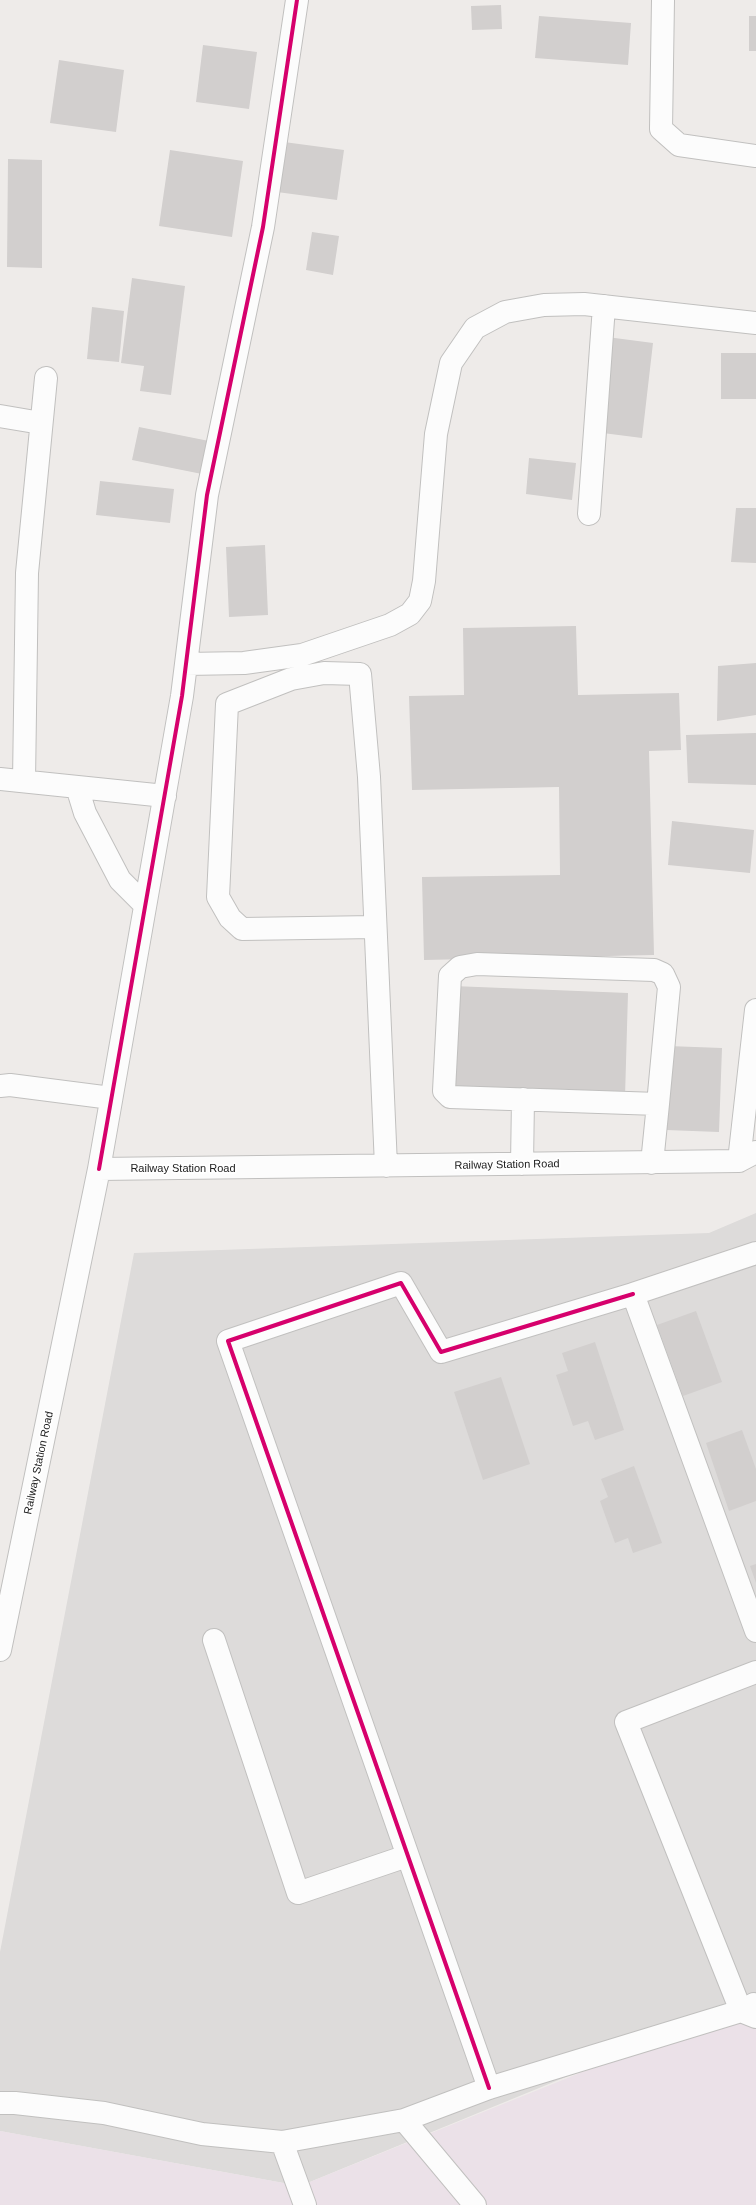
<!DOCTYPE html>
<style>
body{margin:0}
canvas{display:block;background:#eeebe9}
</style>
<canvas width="756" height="2205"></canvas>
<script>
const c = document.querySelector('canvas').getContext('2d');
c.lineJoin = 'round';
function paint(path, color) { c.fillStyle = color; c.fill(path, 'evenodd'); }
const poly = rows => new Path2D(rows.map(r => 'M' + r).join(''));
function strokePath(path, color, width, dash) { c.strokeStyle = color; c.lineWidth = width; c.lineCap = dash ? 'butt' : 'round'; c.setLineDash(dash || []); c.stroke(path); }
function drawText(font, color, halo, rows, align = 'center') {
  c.font = font + ' Arial,sans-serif'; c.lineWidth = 3.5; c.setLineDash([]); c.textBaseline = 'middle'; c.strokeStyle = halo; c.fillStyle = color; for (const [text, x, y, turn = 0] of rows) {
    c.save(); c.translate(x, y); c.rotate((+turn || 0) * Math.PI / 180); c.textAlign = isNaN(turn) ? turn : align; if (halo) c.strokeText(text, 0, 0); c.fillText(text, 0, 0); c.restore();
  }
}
const residential = poly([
 [756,1213,756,1999,300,2186,0,2131,0,1952,134,1253,709,1233]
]);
const industrial = poly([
 [756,2002,756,2205,0,2205,0,2131,300,2186]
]);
const building = poly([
 [501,5,502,29,472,30,471,6],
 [539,16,631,23,628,65,535,58],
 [749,16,756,16,756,51,749,51],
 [203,45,257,52,249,109,196,102],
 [59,60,124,70,116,132,50,123],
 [284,142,344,150,337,200,277,192],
 [170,150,243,161,232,237,159,226],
 [8,159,42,160,42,268,7,267],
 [312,232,339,236,333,275,306,270],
 [132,278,185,286,171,395,140,391,144,366,121,363],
 [92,307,124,311,119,362,87,359],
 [607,337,653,343,642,438,595,432],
 [721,353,756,353,756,399,721,399],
 [139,427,209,441,202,474,132,460],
 [529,458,576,463,572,500,526,494],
 [100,481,174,489,170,523,96,515],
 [736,508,756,508,756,563,731,562],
 [265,545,268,615,229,617,226,547],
 [576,626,578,695,679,693,681,750,649,751,654,955,424,960,422,877,560,875,559,787,412,790,409,696,464,695,463,628],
 [756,663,756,715,717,721,718,666],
 [756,733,756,785,688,783,686,735],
 [672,821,754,830,750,873,668,865],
 [453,986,628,993,625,1097,449,1091],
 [668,1046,722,1048,719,1132,666,1130],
 [696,1311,722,1382,683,1396,657,1325],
 [595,1342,624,1430,595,1440,588,1421,573,1426,556,1375,568,1371,562,1353],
 [501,1377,530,1464,483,1480,454,1392],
 [742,1430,756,1469,756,1501,729,1511,706,1443],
 [634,1466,662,1543,633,1553,628,1538,615,1543,600,1501,608,1497,601,1479],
 [756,1564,756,1583,750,1566]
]);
const minor = poly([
 [663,0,661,129,679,145,756,156],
 [0,416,41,423],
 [589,514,604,306],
 [186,664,244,663,302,655,390,625,410,614,420,601,424,581,436,434,451,363,475,328,505,312,544,305,584,304,756,323],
 [0,779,165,796],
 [24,781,27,573,46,378],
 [77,787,85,813,120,880,145,905],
 [375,927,242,929,230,918,218,897,227,704,291,679,324,673,360,674,369,777,386,1166],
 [0,1086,10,1085,111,1098],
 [739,1161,756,1010],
 [652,1163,658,1104,669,987,663,974,654,970,477,964,460,967,450,976,444,1091,450,1097,658,1104],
 [522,1164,523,1099],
 [99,1169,182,696,207,495,263,227,297,0],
 [756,1253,633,1294,756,1631],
 [214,1640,298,1893,407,1856],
 [0,1650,99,1169,739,1161,756,1152],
 [754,2004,741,2011,626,1722,756,1672],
 [489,2088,228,1341,401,1283,441,1352,633,1294],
 [0,2103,15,2103,104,2113,202,2134,282,2142,404,2120,489,2088,741,2011,756,2017],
 [404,2120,475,2205],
 [282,2142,305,2205]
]);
const cycleway = poly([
 [99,1169,182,696,207,495,263,227,297,0],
 [489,2088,228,1341,401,1283,441,1352,633,1294]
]);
const streetNames = [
 ["Railway Station Road",507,1165,-1],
 ["Railway Station Road",183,1169],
 ["Railway Station Road",39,1463,-78]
];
paint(residential, '#dddbda');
paint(industrial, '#ebe1e8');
paint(building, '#d2cfce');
strokePath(minor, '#c1c0bf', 24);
strokePath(minor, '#fcfcfc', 22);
strokePath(cycleway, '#d6006c', 4);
drawText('11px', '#202020', '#fff', streetNames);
</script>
